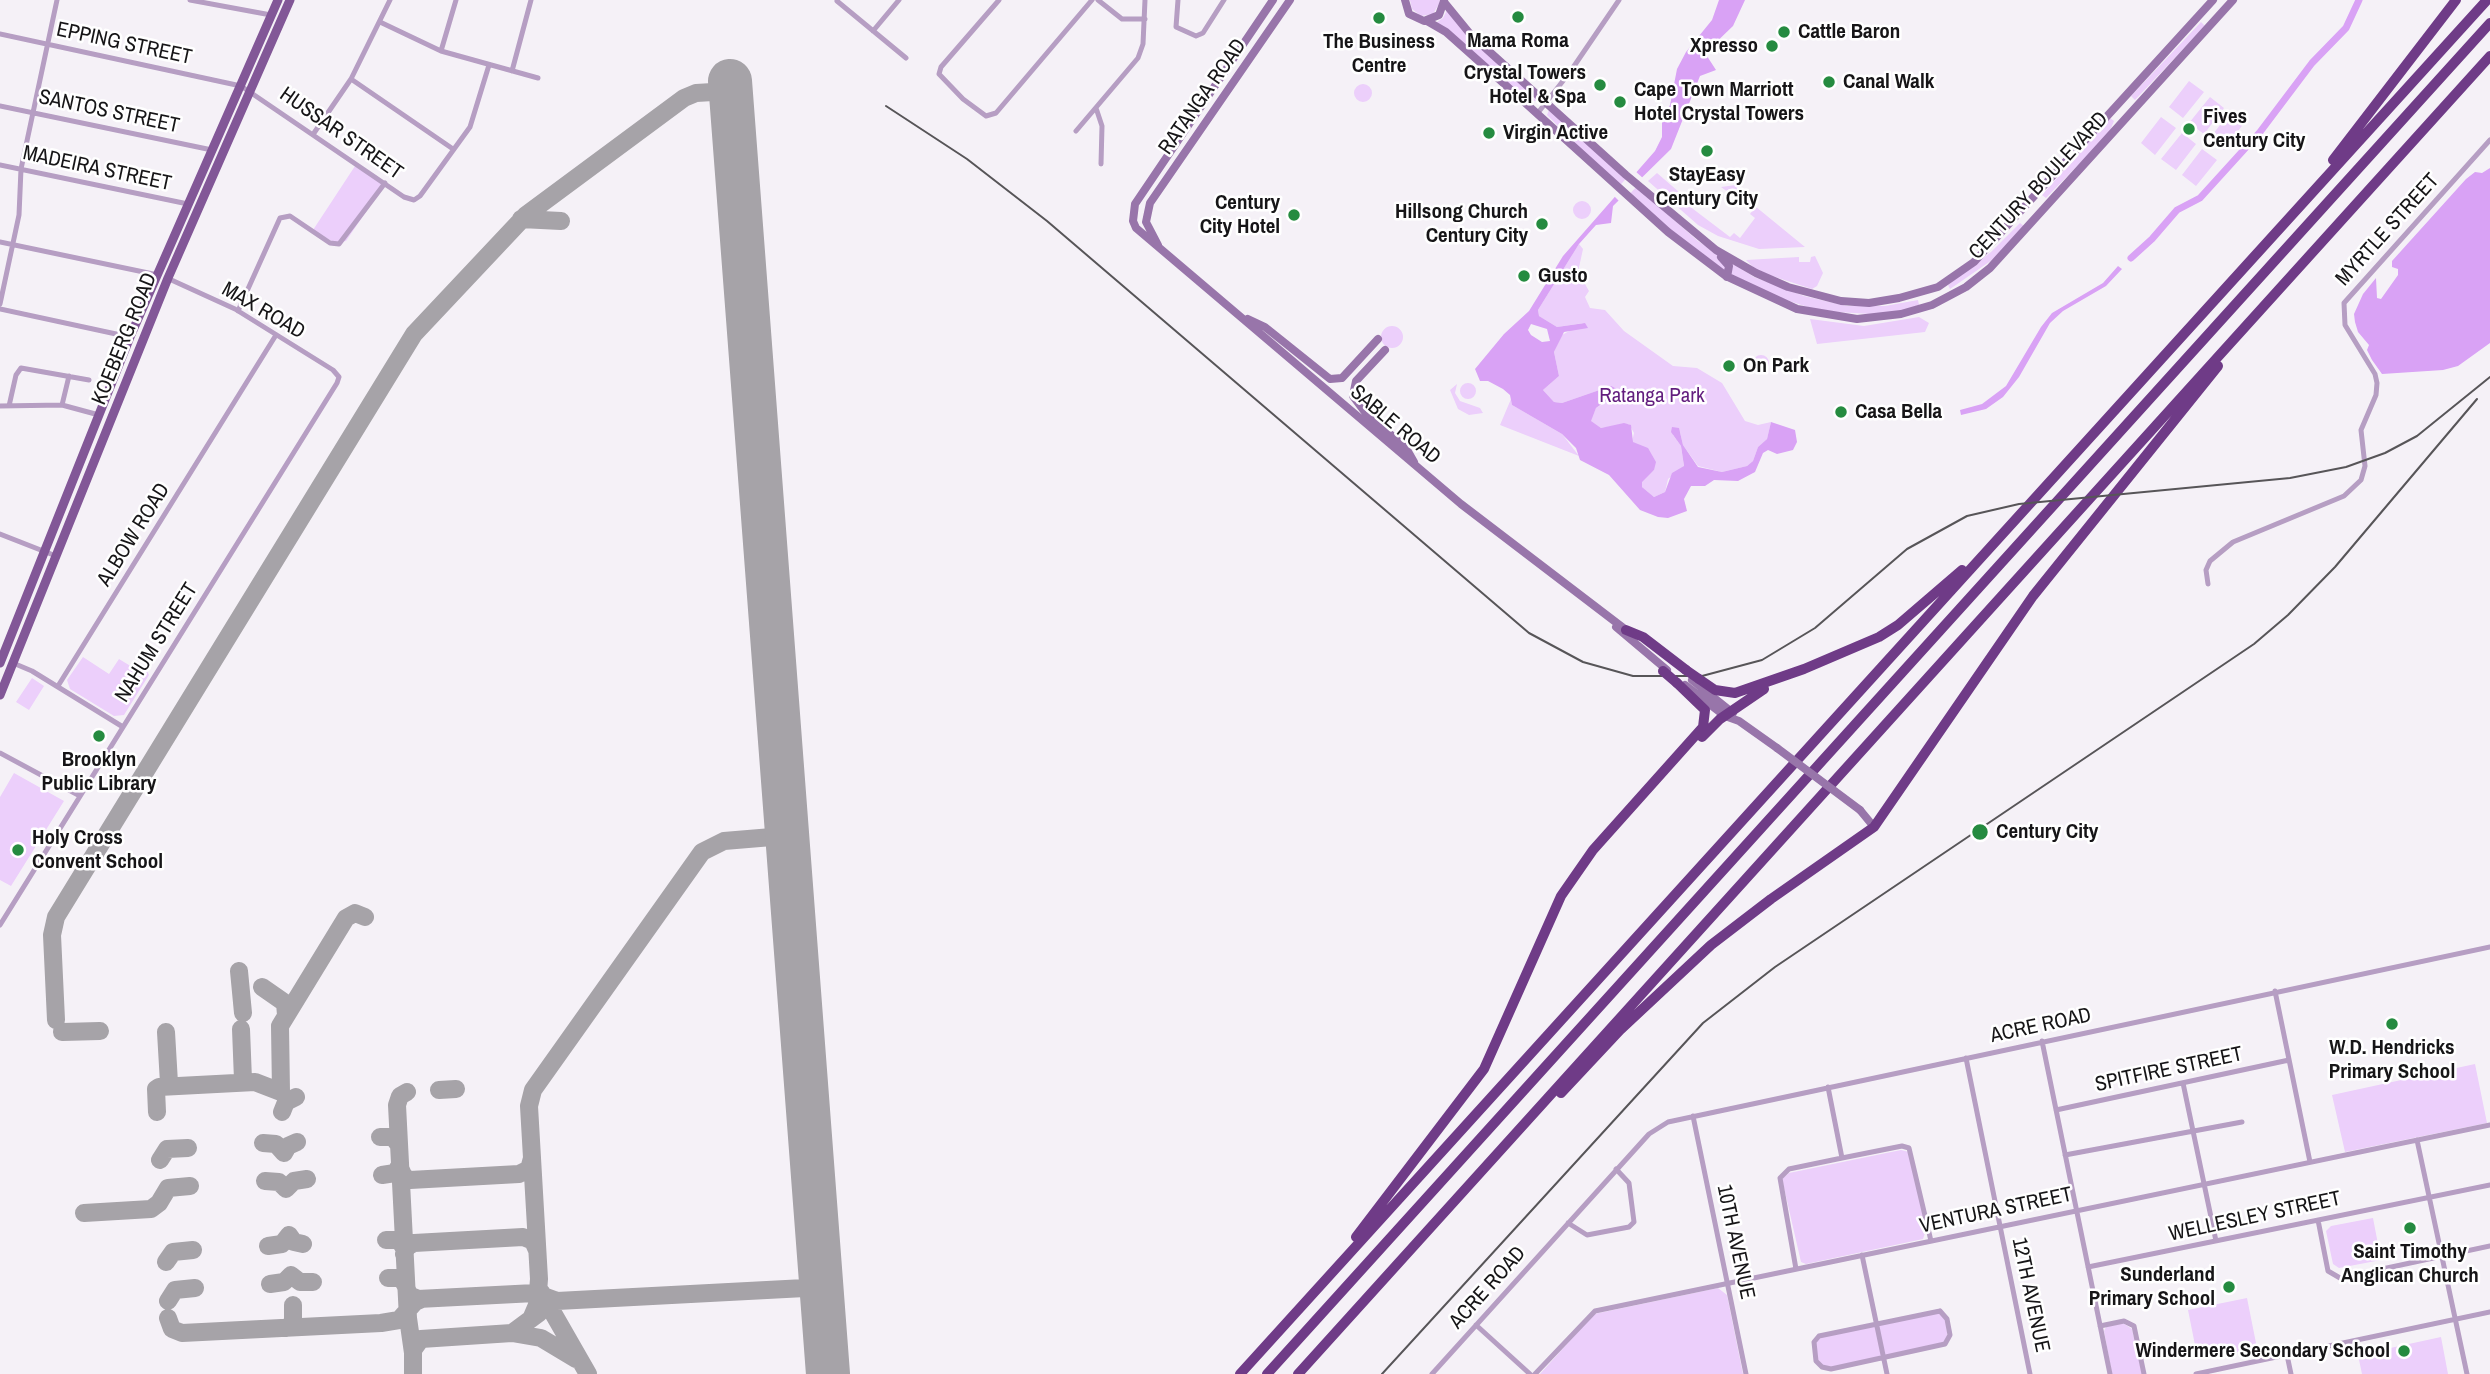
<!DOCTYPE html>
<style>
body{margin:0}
canvas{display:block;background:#f5f1f7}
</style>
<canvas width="2490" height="1374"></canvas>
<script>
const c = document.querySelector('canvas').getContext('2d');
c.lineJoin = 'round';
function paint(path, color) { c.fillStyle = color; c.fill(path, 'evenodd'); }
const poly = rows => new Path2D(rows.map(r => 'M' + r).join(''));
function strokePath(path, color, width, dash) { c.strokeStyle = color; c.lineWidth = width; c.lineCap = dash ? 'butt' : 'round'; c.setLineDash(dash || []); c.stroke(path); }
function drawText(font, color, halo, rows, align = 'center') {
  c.font = font + ' "Archivo Narrow",sans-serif'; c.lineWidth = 5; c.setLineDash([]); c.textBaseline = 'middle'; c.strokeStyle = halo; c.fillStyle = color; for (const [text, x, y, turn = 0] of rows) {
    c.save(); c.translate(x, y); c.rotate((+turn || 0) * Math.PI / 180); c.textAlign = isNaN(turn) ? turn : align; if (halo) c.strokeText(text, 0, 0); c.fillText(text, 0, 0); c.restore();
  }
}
const green = poly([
 [1410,0,1440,0,1439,4,1433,14,1421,16,1412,9],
 [1447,10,1539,101,1529,101,1434,24,1443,18],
 [2201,22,2205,26,2135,100,2131,96],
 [2189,81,2204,92,2183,118,2169,107],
 '1354 93a9 9 0 1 1 18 0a9 9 0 1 1-18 0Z',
 [2210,97,2224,108,2204,134,2189,123],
 [1549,110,1698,241,1754,277,1804,296,1847,306,1885,306,1918,300,1919,305,1901,311,1870,314,1820,311,1783,299,1728,273,1693,250,1587,155,1547,115],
 [2230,112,2244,123,2224,150,2210,138],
 [2161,117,2176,128,2155,155,2141,143],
 [2110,118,2114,121,2109,133,2046,198,2042,195],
 [2182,133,2196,144,2176,170,2161,159],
 [2202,149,2217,160,2196,186,2182,175],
 [357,163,385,184,346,241,335,243,313,230],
 [1657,173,1679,192,1676,196,1730,237,1734,233,1740,238,1755,218,1750,214,1753,210,1721,187,1736,185,1739,193,1805,247,1759,249,1718,236,1698,225,1648,181],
 '1573 210a9 9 0 1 1 18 0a9 9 0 1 1-18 0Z',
 [2020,223,2024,226,1995,258,1950,289,1948,285,1991,252],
 [1579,244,1583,249,1578,272,1589,291,1585,297,1590,308,1605,310,1624,331,1673,366,1697,368,1722,383,1745,421,1758,425,1771,422,1767,439,1758,447,1753,461,1747,466,1722,472,1698,466,1683,445,1680,432,1673,435,1681,446,1684,467,1668,479,1665,492,1654,497,1642,487,1642,481,1654,470,1642,446,1632,442,1634,433,1629,424,1601,428,1590,421,1596,408,1611,399,1611,386,1562,403,1554,402,1543,390,1559,376,1554,352,1562,335,1584,323,1557,327,1539,316,1538,310],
 [1815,256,1823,273,1817,286,1812,289,1757,271,1746,260,1799,257,1799,262,1810,262,1811,257],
 [1919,317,1929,323,1925,332,1817,344,1810,319,1864,326],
 '1381 337a11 11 0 1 1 22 0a11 11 0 1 1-22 0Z',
 '1753 363a8 8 0 1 1 16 0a8 8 0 1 1-16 0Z',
 '1460 391a8 8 0 1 1 16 0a8 8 0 1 1-16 0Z',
 [1457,384,1455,393,1460,401,1480,408,1483,413,1469,415,1458,409,1450,390],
 [1511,399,1512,405,1562,434,1579,456,1500,425],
 [83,657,109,674,119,659,142,673,147,671,149,675,124,715,114,716,70,689,67,680],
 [32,678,44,686,29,710,16,702],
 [14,773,64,801,11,886,0,880,0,797],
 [2475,1064,2487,1123,2345,1152,2332,1095],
 [1901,1150,1909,1152,1926,1230,1923,1239,1806,1264,1801,1262,1782,1179,1789,1173],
 [2373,1218,2381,1260,2339,1268,2333,1264,2326,1231,2331,1226],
 [1718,1288,1727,1295,1743,1374,1540,1374,1594,1314],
 [2247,1298,2257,1348,2198,1360,2188,1310],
 [1935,1312,1945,1314,1948,1341,1831,1369,1820,1365,1814,1348,1819,1336],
 [2123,1323,2132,1329,2142,1374,2112,1374,2104,1331,2106,1327],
 [2441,1337,2448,1374,2362,1374,2358,1355]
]);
const water = poly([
 [1719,0,1745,0,1733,26,1705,53,1716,70,1700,76,1671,149,1613,206,1611,223,1596,225,1579,244,1538,310,1539,316,1557,327,1585,323,1588,328,1564,332,1554,352,1559,376,1543,390,1554,402,1562,403,1611,386,1617,389,1616,394,1596,408,1591,421,1601,428,1624,423,1631,425,1633,442,1648,448,1656,462,1654,470,1642,482,1642,487,1654,497,1665,492,1672,473,1684,466,1681,446,1671,432,1672,427,1679,428,1683,445,1698,467,1722,472,1747,466,1753,461,1758,447,1767,439,1771,422,1795,430,1797,442,1793,450,1777,454,1768,450,1763,453,1755,472,1738,481,1714,480,1705,486,1691,486,1684,499,1687,511,1668,518,1658,517,1640,510,1609,475,1580,460,1576,448,1562,434,1512,405,1510,395,1503,389,1488,381,1480,381,1475,369,1504,334,1529,311,1563,256,1655,151,1662,137,1662,119,1670,105,1677,69,1686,52,1712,20],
 [1531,324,1547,329,1550,341,1542,342,1531,335,1528,330],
 [2490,168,2490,343,2458,366,2443,370,2382,374,2372,360,2367,350,2369,345,2358,332,2355,322,2354,314,2363,294,2376,278,2377,298,2381,299,2398,275,2398,269,2392,267,2392,261,2466,179,2475,172,2482,173],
 [2118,266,2122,269,2106,286,2063,311,2050,323,2019,377,2003,397,1986,409,1961,415,1960,410,1982,404,2006,386,2041,327,2052,313,2103,283]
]);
const pier = poly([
 [1634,170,1644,179,1621,203,1612,194]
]);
const canal = poly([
 [2131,258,2152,239,2177,210,2200,198,2260,132,2312,63,2346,28,2359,0]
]);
const taxiway = poly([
 [521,219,561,221],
 [769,837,782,830,786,813],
 [239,971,243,1013],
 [262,987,285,1003,286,1015],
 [56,1020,52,935,56,917,414,334,526,215,684,98,696,93,730,91],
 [241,1029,243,1080],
 [62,1032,100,1031],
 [166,1032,169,1083],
 [439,1090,456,1089],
 [281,1092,280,1026,346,918,355,913,365,917],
 [407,1092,400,1096,397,1105,408,1318,413,1353],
 [157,1112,156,1089,159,1087,255,1082,281,1092],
 [282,1112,286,1102,296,1097],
 [380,1137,393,1137,399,1145],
 [263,1143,276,1144,284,1153,288,1146,297,1142],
 [160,1160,167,1149,188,1148],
 [400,1168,404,1177,410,1180,519,1174,529,1169,532,1158],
 [382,1175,395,1173,400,1165],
 [265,1181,279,1182,286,1189,294,1181,307,1179],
 [84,1213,151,1209,159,1203,168,1188,190,1186],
 [386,1240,399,1240,404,1248],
 [268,1246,282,1244,289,1235,294,1242,303,1244],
 [404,1254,407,1247,414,1243,523,1237,533,1241,537,1250],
 [166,1262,173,1252,193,1250],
 [388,1278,401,1278,406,1286],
 [270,1284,284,1282,291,1275,300,1282,313,1282],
 [406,1287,409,1295,418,1299,535,1293,557,1301,805,1288,818,1294,824,1313],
 [802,1288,815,1282,820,1264],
 [541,1292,588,1374],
 [168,1301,175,1290,195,1288],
 [168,1318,172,1329,182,1333,381,1323,399,1320,415,1302,422,1299],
 [531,1319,537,1305,539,1279,529,1106,533,1090,702,852,724,841,772,837,785,845,789,862],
 [287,1328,293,1322,293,1305],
 [512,1333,541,1338,576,1359],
 [413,1374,413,1350,421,1339,512,1333,539,1313]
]);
const runway = poly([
 [730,81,828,1374]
]);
const minor = poly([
 [190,0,271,15],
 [999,0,941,67,939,74,963,99,986,116,996,113,1092,0],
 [1098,0,1122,19,1145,19],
 [1178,0,1176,27,1196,36,1203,33,1224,0],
 [837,1,906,58],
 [380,22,441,51,538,78],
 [873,31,899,0],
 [0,34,241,86,404,197,414,200,420,196,470,127,489,65],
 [441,51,456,0],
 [512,71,531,0],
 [351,79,453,149],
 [0,106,212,150],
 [1096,108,1102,126,1101,164],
 [1537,114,1570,72,1619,0],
 [1076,131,1138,58,1143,44,1145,0],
 [314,133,351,79,390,0],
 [0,165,188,204],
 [0,242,158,275],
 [0,304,19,215,21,169,57,0],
 [0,309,130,337],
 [238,311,280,218,290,216,330,243,339,244,385,183],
 [62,405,69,376],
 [0,406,62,405,99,415],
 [9,406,16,375,21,368,89,380],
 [0,534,56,556],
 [2208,584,2206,570,2210,561,2233,542,2344,496,2361,480,2365,466,2361,430,2376,395,2377,383,2375,374,2345,325,2344,303,2490,140],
 [13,663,32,671,123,727],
 [58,686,276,335],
 [0,753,80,796],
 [0,925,337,383,339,377,333,370,235,309,167,278],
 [2275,991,2310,1162],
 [2042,1041,2110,1374],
 [1966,1058,2030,1374],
 [2183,1083,2216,1241],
 [1828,1087,1842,1158],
 [2056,1110,2289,1060],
 [1693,1116,1746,1374],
 [2417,1140,2467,1374],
 [2065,1155,2242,1122],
 [2318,1220,2328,1271,2340,1278,2490,1246],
 [1568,1223,1587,1235,1629,1227,1634,1222,1629,1183,1616,1169],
 [1862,1255,1887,1374],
 [2088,1267,2490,1185],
 [1796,1269,1780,1178,1789,1169,1842,1158,1902,1146,1909,1148,1931,1241],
 [1940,1311,1947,1319,1950,1335,1945,1344,1831,1369,1822,1367,1816,1361,1814,1342,1819,1336,1940,1311],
 [1476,1325,1530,1374],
 [2100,1326,2124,1321,2134,1326,2144,1374],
 [2287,1355,2291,1374],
 [1432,1374,1649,1134,1668,1122,2490,947],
 [1535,1374,1595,1311,2490,1125],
 [2196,1374,2490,1312]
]);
const secondary = poly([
 [1273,0,1135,204,1133,221,1136,228,1461,504,1630,633],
 [1405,0,1409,14,1424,21,1439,15,1444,1],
 [1444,2,1471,35,1626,175,1716,250,1756,273,1788,287,1841,301,1869,303,1899,298,1938,287,1974,262,2213,0],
 [1427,21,1446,32,1501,81,1668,232,1726,276,1797,309,1857,319,1901,314,1932,305,1966,287,1990,268,2233,0],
 [1158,245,1146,222,1150,203,1290,0],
 [1721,257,1729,266,1727,277],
 [1248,319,1265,327,1330,379,1342,378,1378,339],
 [1385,350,1356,381,1353,396,1365,412,1406,448,1414,462],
 [1616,627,1667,670],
 [1692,680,1733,713],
 [1685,685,1725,716,1739,721,1777,748],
 [1860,810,1874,827]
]);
const primary = poly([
 [0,663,130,337,278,0],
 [0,695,168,278,290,0]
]);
const motorway = poly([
 [2333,160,2456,0],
 [1626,630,1643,637,1686,670],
 [1699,679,1715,690,1735,693,1804,669,1879,637,1898,625,1962,570],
 [1702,737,1720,719,1764,689],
 [1561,1093,1620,1030,1711,945,1771,899,1874,827,2033,596,2218,366],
 [1356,1237,1484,1069,1561,896,1593,850,1703,727,1705,710,1677,683],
 [1240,1374,2487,0],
 [1267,1374,2490,23],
 [1298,1374,2490,56]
]);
const rail = poly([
 [886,106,967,159,1047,221,1529,633,1583,662,1633,676,1702,676,1762,660,1815,628,1907,549,1967,516,2019,504,2290,478,2346,467,2385,453,2417,436,2490,377],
 [1382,1374,1703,1023,1775,967,2254,644,2288,615,2335,567,2477,399]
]);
const secondaryBridge = poly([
 [1777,748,1860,810]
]);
const motorwayBridge = poly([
 [1686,670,1699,679],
 [1663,671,1677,683]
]);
const markers = [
 [1518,17,7,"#258b40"],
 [1379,18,7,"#258b40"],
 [1784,32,7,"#258b40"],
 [1772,46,7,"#258b40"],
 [1829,82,7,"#258b40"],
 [1600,85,7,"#258b40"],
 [1620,102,7,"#258b40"],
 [2189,129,7,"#258b40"],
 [1489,133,7,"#258b40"],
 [1707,151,7,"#258b40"],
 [1294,215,7,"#258b40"],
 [1542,224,7,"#258b40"],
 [1524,276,7,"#258b40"],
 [1729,366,7,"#258b40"],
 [1841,412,7,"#258b40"],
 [99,736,7,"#258b40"],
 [1980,832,9,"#258b40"],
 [18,850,7,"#258b40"],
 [2392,1024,7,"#258b40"],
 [2410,1228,7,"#258b40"],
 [2229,1287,7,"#258b40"],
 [2404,1351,7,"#258b40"]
];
const poiNames = [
 ["Cattle Baron",1798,32],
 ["Mama Roma",1518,41,"center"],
 ["The Business",1379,42,"center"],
 ["Centre",1379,66,"center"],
 ["Xpresso",1758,46,"right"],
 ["Crystal Towers",1586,73,"right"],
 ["Hotel & Spa",1586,97,"right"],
 ["Canal Walk",1843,82],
 ["Cape Town Marriott",1634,90],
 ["Hotel Crystal Towers",1634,114],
 ["Fives",2203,117],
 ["Century City",2203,141],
 ["Virgin Active",1503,133],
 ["StayEasy",1707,175,"center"],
 ["Century City",1707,199,"center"],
 ["Century",1280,203,"right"],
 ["City Hotel",1280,227,"right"],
 ["Hillsong Church",1528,212,"right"],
 ["Century City",1528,236,"right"],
 ["Gusto",1538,276],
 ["On Park",1743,366],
 ["Casa Bella",1855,412],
 ["Brooklyn",99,760,"center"],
 ["Public Library",99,784,"center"],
 ["Century City",1996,832],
 ["Holy Cross",32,838],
 ["Convent School",32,862],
 ["W.D. Hendricks",2392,1048,"center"],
 ["Primary School",2392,1072,"center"],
 ["Saint Timothy",2410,1252,"center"],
 ["Anglican Church",2410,1276,"center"],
 ["Sunderland",2215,1275,"right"],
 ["Primary School",2215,1299,"right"],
 ["Windermere Secondary School",2390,1351,"right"]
];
const streetNames = [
 ["EPPING STREET",124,44,12],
 ["RATANGA ROAD",1203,97,-55],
 ["SANTOS STREET",109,112,12],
 ["HUSSAR STREET",341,134,35],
 ["MADEIRA STREET",97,169,12],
 ["CENTURY BOULEVARD",2039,186,-47],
 ["MYRTLE STREET",2388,230,-48],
 ["MAX ROAD",263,311,30],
 ["KOEBERG ROAD",125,339,-68],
 ["SABLE ROAD",1395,425,40],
 ["ALBOW ROAD",134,535,-58],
 ["NAHUM STREET",157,643,-58],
 ["ACRE ROAD",2041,1026,-12],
 ["SPITFIRE STREET",2169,1070,-12],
 ["VENTURA STREET",1996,1211,-12],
 ["WELLESLEY STREET",2255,1217,-12],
 ["10TH AVENUE",1735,1242,78],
 ["ACRE ROAD",1488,1288,-48],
 ["12TH AVENUE",2030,1295,78]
];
const parkNames = [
 ["Ratanga Park",1652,396]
];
paint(green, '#eccffb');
paint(water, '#d9a2f5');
paint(pier, '#f5f1f7');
strokePath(canal, '#d9a2f5', 7);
strokePath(taxiway, '#a6a3a8', 18);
strokePath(runway, '#a6a3a8', 44);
strokePath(minor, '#b69ec3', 5);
strokePath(secondary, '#9875aa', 8);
strokePath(primary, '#825797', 9);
strokePath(motorway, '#6f3b87', 10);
strokePath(rail, '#575558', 2);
strokePath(secondaryBridge, '#9875aa', 8);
strokePath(motorwayBridge, '#6f3b87', 10);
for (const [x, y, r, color] of markers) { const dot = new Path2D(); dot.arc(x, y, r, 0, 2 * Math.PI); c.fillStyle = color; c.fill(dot); strokePath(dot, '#fff', 2.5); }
drawText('bold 21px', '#161517', '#fff', poiNames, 'left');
drawText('21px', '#161517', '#fff', streetNames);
drawText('21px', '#621d7e', '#fff', parkNames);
</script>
